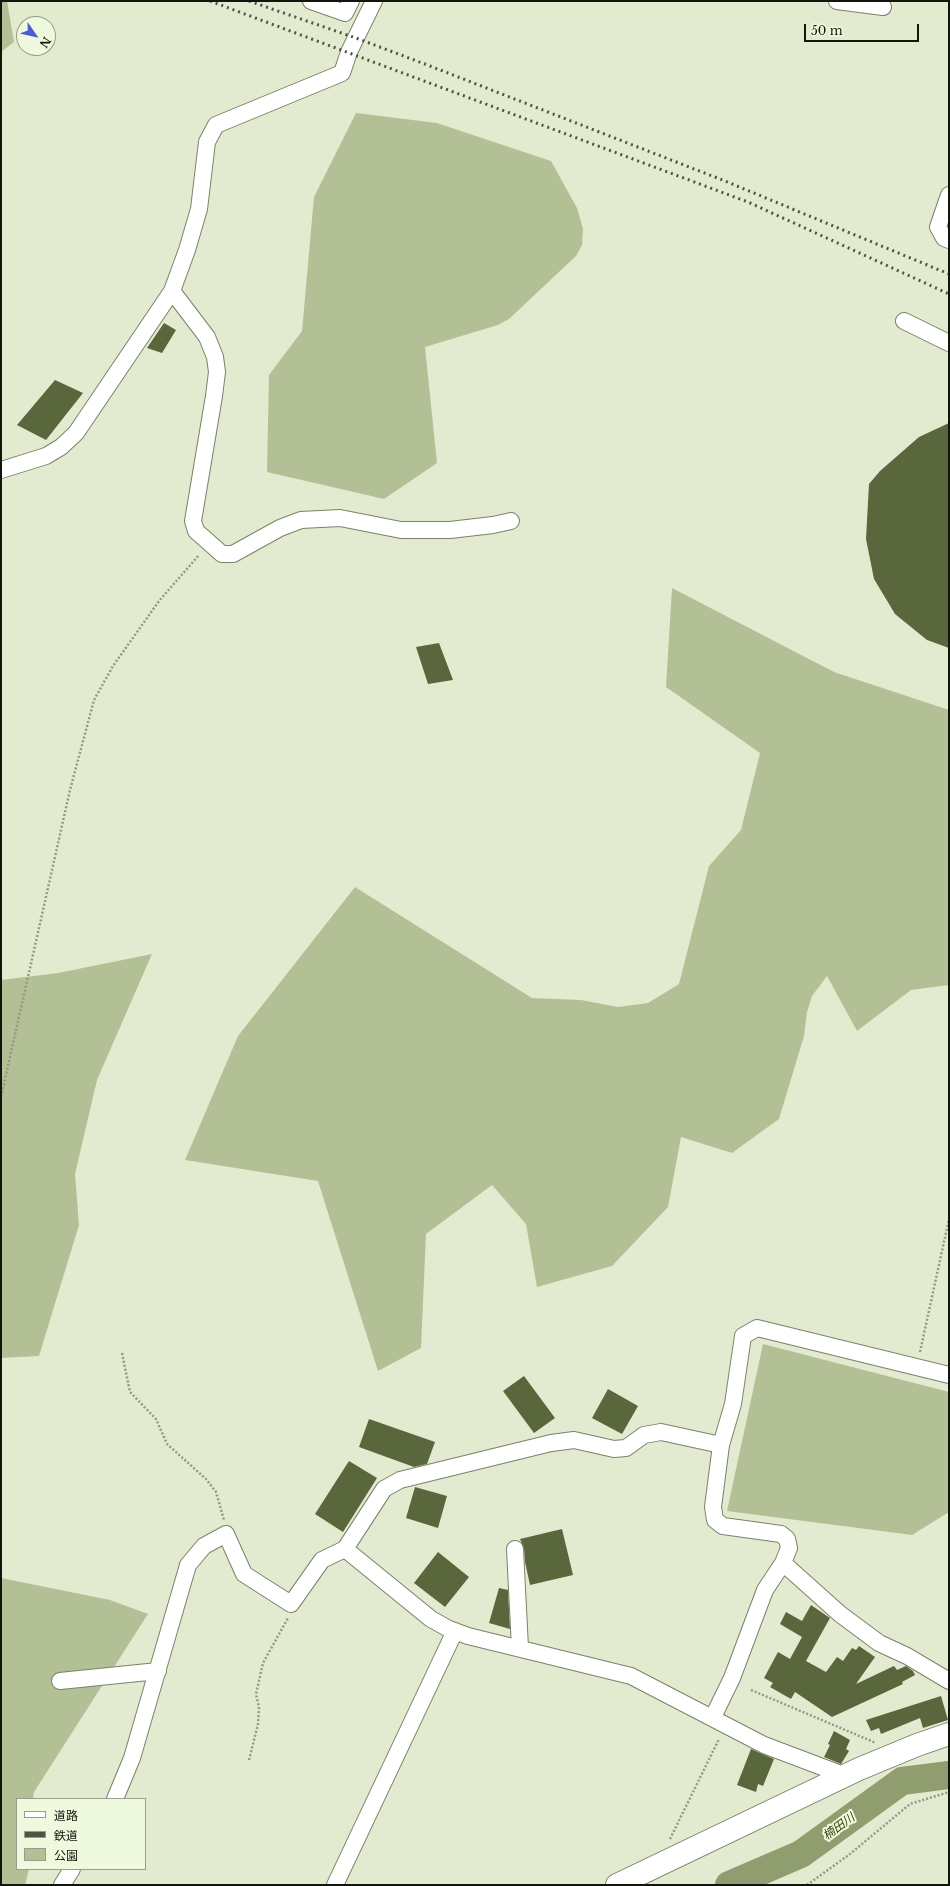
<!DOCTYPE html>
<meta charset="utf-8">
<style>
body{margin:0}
#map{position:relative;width:950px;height:1886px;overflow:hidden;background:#e2ebd0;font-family:"Libre Baskerville","Noto Sans JP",serif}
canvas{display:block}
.frame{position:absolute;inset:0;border:2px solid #12150c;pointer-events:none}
.legend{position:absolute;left:16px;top:1798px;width:130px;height:72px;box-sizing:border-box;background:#eff9dd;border:1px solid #979e89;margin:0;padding:5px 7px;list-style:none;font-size:12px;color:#12150c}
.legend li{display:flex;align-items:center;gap:8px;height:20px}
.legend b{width:20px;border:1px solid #979e89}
.north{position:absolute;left:16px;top:16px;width:40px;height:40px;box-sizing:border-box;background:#eff9dd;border:1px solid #979e89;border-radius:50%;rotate:124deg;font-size:11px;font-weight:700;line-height:16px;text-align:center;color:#12150c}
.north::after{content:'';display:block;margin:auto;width:14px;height:18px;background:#4a5dd1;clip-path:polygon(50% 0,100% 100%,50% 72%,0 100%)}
.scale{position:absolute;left:804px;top:24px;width:115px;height:18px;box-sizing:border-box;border:2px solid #12150c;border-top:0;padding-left:5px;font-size:12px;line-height:14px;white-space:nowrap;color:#12150c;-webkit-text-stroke:3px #eff9dd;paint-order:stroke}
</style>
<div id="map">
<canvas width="950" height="1886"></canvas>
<div class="frame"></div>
<ul class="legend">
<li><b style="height:5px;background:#fff"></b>道路</li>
<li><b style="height:5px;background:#4e5345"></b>鉄道</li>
<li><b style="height:11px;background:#b3c096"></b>公園</li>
</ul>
<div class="north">N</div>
<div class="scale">50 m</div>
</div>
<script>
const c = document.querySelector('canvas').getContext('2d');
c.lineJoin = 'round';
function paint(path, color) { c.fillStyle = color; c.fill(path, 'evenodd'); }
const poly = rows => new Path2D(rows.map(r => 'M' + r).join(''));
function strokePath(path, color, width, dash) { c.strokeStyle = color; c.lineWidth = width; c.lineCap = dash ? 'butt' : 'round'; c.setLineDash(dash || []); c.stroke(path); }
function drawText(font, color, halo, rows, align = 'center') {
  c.font = font + ' "Libre Baskerville","Noto Sans JP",serif'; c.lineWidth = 4; c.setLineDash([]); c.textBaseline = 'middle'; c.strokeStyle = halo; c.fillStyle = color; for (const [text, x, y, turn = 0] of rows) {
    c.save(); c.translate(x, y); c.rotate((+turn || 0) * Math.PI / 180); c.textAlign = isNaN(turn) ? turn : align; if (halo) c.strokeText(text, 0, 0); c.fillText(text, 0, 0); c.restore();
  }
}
const green = poly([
 [1,1,7,1,14,42,1,52],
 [356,113,437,123,551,161,577,208,583,229,582,245,576,256,509,319,498,325,425,347,437,463,384,499,267,472,269,375,302,331,314,197],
 [672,588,834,672,949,710,949,985,911,990,857,1031,827,976,812,996,807,1012,804,1036,779,1119,732,1153,681,1137,668,1207,612,1266,537,1287,526,1224,492,1185,426,1234,421,1348,378,1371,318,1181,185,1160,238,1036,355,887,532,998,581,1000,618,1007,648,1003,679,984,709,866,741,830,760,753,666,687],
 [152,954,97,1080,75,1174,79,1225,39,1356,1,1358,1,980,58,973],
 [763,1344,949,1392,949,1512,912,1535,727,1511],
 [1,1578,110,1600,148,1614,34,1792,33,1799,17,1799,17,1869,29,1869,25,1885,1,1885]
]);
const river = poly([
 [729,1885,801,1854,902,1781,949,1775]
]);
const building = poly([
 [164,323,176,330,162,353,147,348],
 [55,380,83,393,46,440,17,425],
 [949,423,949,648,927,640,895,614,874,579,866,539,869,484,880,471,919,437],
 [439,643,453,680,428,684,416,647],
 [524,1376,555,1418,534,1433,503,1391],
 [608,1389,638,1406,622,1434,592,1418],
 [369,1419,435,1442,427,1464,414,1467,359,1447],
 [349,1461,377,1478,343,1532,315,1514],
 [415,1487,447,1496,438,1528,406,1518],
 [562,1529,573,1575,530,1585,525,1562,524,1548,520,1539],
 [438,1552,469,1577,445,1607,414,1583],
 [499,1588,508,1590,510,1629,489,1623],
 [811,1605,830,1618,806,1661,826,1672,837,1657,843,1661,852,1648,856,1650,859,1646,875,1657,856,1684,894,1666,897,1670,906,1666,913,1671,915,1675,902,1682,903,1684,832,1717,795,1692,791,1699,770,1687,773,1683,764,1678,778,1652,790,1659,802,1637,780,1624,786,1612,802,1621],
 [941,1696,948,1720,923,1728,920,1718,881,1734,879,1728,871,1731,866,1720],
 [834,1731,850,1740,846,1749,849,1751,841,1764,824,1757,830,1745,828,1744],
 [751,1749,774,1759,763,1786,758,1784,756,1792,737,1785]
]);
const path = poly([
 [1,1097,70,790,94,700,113,666,159,601,199,555],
 [920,1352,949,1219],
 [122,1353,130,1392,156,1419,167,1444,206,1479,216,1492,224,1520],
 [751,1690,876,1743],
 [249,1760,258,1724,259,1707,256,1694,263,1663,288,1618],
 [670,1839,719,1739],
 [807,1885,850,1854,910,1804,949,1792]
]);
const street = poly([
 [311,1,345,13,351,1],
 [837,1,883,7],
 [949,195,938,227,944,238,949,240],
 [172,291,207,337,215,357,217,372,214,396,193,521,196,531,222,554,233,554,280,528,301,520,340,518,401,530,450,530,493,525,511,521],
 [904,321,949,343],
 [1,470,46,456,61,447,76,433,172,291,187,250,199,209,207,142,216,125,342,73,349,52,374,1],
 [345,1549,431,1619,449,1629,468,1636,631,1676,764,1745,846,1776],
 [515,1549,520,1648],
 [783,1563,840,1614,879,1643,907,1656,949,1681],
 [60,1681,158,1671],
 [713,1717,732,1678,765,1590,783,1563,789,1548,787,1539,781,1534,723,1526,715,1520,713,1507,721,1445,733,1404,743,1336,757,1328,949,1375],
 [115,1799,132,1758,188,1565,204,1546,226,1534,244,1574,291,1604,322,1560,345,1549,384,1489,400,1480,551,1443,574,1440,614,1449,626,1448,644,1435,661,1432,721,1445],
 [62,1885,72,1869],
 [335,1885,455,1631]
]);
const secondary = poly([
 [617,1885,859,1769,917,1745,949,1734]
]);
const rail = poly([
 [210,1,748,202,949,294],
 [249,1,356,38,430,66,725,181,949,274]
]);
const waterNames = [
 ["楠田川",839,1827,-36]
];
paint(green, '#b3c096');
strokePath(river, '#8f9d6f', 28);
paint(building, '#5a663b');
strokePath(street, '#7a8269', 18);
strokePath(secondary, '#7a8269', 24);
strokePath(path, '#929985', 2.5, [2, 2]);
strokePath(street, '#fff', 16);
strokePath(secondary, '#fff', 22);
strokePath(rail, '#4e5345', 3, [2, 4]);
drawText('italic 12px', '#36430e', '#eff9dd', waterNames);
</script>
